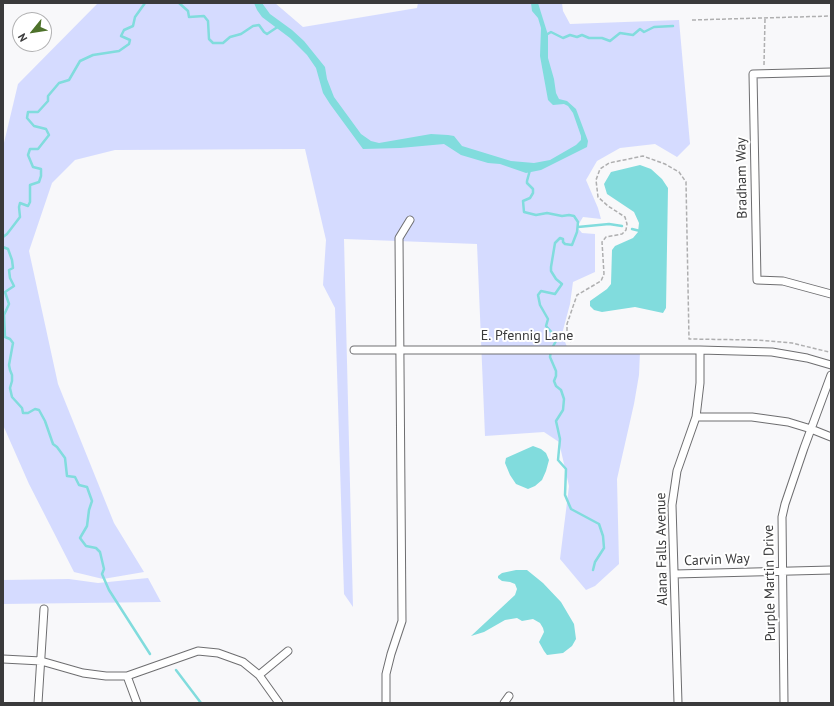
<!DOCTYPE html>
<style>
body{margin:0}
#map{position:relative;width:834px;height:706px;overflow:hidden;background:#f8f8fa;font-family:"PT Sans",sans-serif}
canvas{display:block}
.frame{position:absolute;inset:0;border:4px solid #3a3a3b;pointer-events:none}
.north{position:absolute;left:12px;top:12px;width:40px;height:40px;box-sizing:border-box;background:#fff;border:1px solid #b0b0b1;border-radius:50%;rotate:240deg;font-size:11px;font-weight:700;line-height:16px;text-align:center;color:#3a3a3b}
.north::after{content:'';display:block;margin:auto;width:14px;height:18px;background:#4e722b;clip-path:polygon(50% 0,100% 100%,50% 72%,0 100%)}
</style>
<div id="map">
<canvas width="834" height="706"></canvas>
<div class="frame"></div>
<div class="north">N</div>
</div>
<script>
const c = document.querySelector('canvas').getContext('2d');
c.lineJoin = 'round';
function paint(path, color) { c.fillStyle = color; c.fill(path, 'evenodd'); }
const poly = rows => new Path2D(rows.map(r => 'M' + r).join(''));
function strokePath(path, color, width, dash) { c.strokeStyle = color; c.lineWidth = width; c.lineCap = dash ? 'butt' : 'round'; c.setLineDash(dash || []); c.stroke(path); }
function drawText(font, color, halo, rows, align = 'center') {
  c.font = font + ' "PT Sans",sans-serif'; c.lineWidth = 4; c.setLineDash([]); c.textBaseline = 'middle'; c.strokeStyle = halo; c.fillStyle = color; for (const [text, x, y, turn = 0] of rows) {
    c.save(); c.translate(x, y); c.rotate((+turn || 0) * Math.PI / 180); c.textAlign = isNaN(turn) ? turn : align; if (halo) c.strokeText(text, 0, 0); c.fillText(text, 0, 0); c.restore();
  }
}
const green = poly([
 [98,3,275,3,303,27,417,8,418,3,562,3,563,11,570,24,679,20,690,144,677,157,655,144,620,148,597,161,586,180,598,208,601,219,583,217,577,227,582,233,595,234,595,272,573,282,570,304,562,334,567,347,640,352,639,375,634,404,617,479,619,564,595,586,586,590,560,559,569,486,559,442,544,432,485,436,477,244,344,239,353,607,344,594,335,308,323,285,326,240,305,149,115,150,75,160,52,183,29,251,58,384,114,523,144,572,103,579,74,572,29,484,3,425,3,147,18,84],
 [148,578,161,602,3,604,3,580,69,579,98,583]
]);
const water = poly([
 [254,3,262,3,270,14,292,30,304,41,325,67,327,79,334,97,361,134,371,141,379,143,431,134,448,135,454,136,462,146,511,161,534,163,550,160,576,145,581,140,581,136,573,113,568,106,564,104,553,105,548,100,540,56,541,28,538,18,532,11,531,3,538,3,548,35,548,58,554,79,556,93,559,99,567,101,576,109,588,141,587,147,541,170,526,173,500,164,488,163,461,155,444,144,400,148,363,149,330,104,323,93,316,68,307,55,290,38,262,17,257,10],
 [640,165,651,169,662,179,668,188,666,308,663,313,635,307,602,312,594,310,590,306,590,301,607,289,611,284,612,250,615,246,633,238,638,232,639,223,634,212,607,194,604,184,611,172],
 [533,446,541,449,546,453,549,460,546,471,542,480,535,486,528,489,516,484,510,475,505,463,506,458],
 [516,570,527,570,543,583,561,602,574,624,576,639,572,646,563,653,547,655,544,651,539,642,544,632,543,628,540,623,533,619,522,621,517,618,505,620,484,632,471,636,515,595,517,589,515,584,510,582,502,581,498,578,498,576,502,573]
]);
const stream = poly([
 [179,3,188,11,189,17,204,16,208,21,209,39,213,43,223,43,230,37,241,34,253,26,259,25,264,32,267,34,279,26],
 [546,35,551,32,563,38,570,35,577,37,582,35,589,38,602,38,610,41,620,33,633,35,640,29,644,32,654,27,673,26],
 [530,170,527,181,527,183,533,189,533,193,530,198,523,201,524,212,536,215,547,213,562,216,569,215,574,216,578,222,577,232,572,245,565,244,563,242,563,239,560,238,555,243,551,267,551,271,556,279,562,284,555,294,541,291,538,295,540,305,548,319,546,326,556,337,556,341,551,350,550,357,556,371,556,376,554,381,556,386,561,390,564,399,563,410,556,421,560,439,558,460,566,469,565,495,571,509,599,524,603,536,604,548,595,562,593,570],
 [578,227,609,224,622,226],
 [632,229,640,231],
 [3,237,7,234,20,217,19,207,20,203,28,206,30,202,30,185,39,182,41,176,41,169,33,167,28,155,30,149,38,149,49,135,46,129,34,126,27,118,28,112,38,112,48,101,48,96,59,83,69,80,80,61,93,55,119,51,129,44,130,40,121,36,124,30,133,26,135,17,145,3],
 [3,247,8,249,12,260,13,268,9,270,10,278,14,286,5,292,9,304,4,315,5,337,10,339,13,343,9,365,10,370,12,375,12,381,10,388,12,397,22,408,23,413,28,413,35,409,39,410,45,421,53,444,57,447,65,458,67,476,75,477,79,485,87,487,92,501,89,510,87,526,80,538,86,546,96,548,100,552,104,569,102,574,109,590,150,654],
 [176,670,201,703]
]);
const path = poly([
 [692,20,831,16],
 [764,65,765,19],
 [571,342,567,334,567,324,577,295,601,281,604,274,602,242,606,237,622,234,626,230,627,224,625,217,608,206,598,197,596,180,600,169,609,163,643,156,665,164,679,172,686,182,689,339,757,340,792,343,829,352,831,351]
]);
const street = poly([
 [831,72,753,74,757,280,783,281,831,294],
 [354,350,700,350,772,352,807,358,831,365],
 [696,417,752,417,788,422,811,429,831,437],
 [675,574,831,570],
 [3,659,41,661,83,673,106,676,127,676,198,651,218,653,243,662,259,675,279,703],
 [259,675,288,651],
 [127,676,137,703],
 [38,703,44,609],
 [386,703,386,674,391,654,402,621,399,238,410,220],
 [504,703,509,696],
 [678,703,672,505,677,471,696,417,700,383,700,350],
 [784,703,782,517,785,504,804,448,831,375]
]);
const streetNames = [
 ["Bradham Way",742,178,-91],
 ["E. Pfennig Lane",527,336],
 ["Alana Falls Avenue",662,549,-91],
 ["Carvin Way",717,560,-2],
 ["Purple Martin Drive",770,583,-91]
];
paint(green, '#d5dbff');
paint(water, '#81dcdd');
strokePath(stream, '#81dcdd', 2.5);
strokePath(street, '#6e6e70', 9);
strokePath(path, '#afafb0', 1.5, [4, 2]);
strokePath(street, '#fff', 7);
drawText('14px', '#3a3a3b', '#fff', streetNames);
</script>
